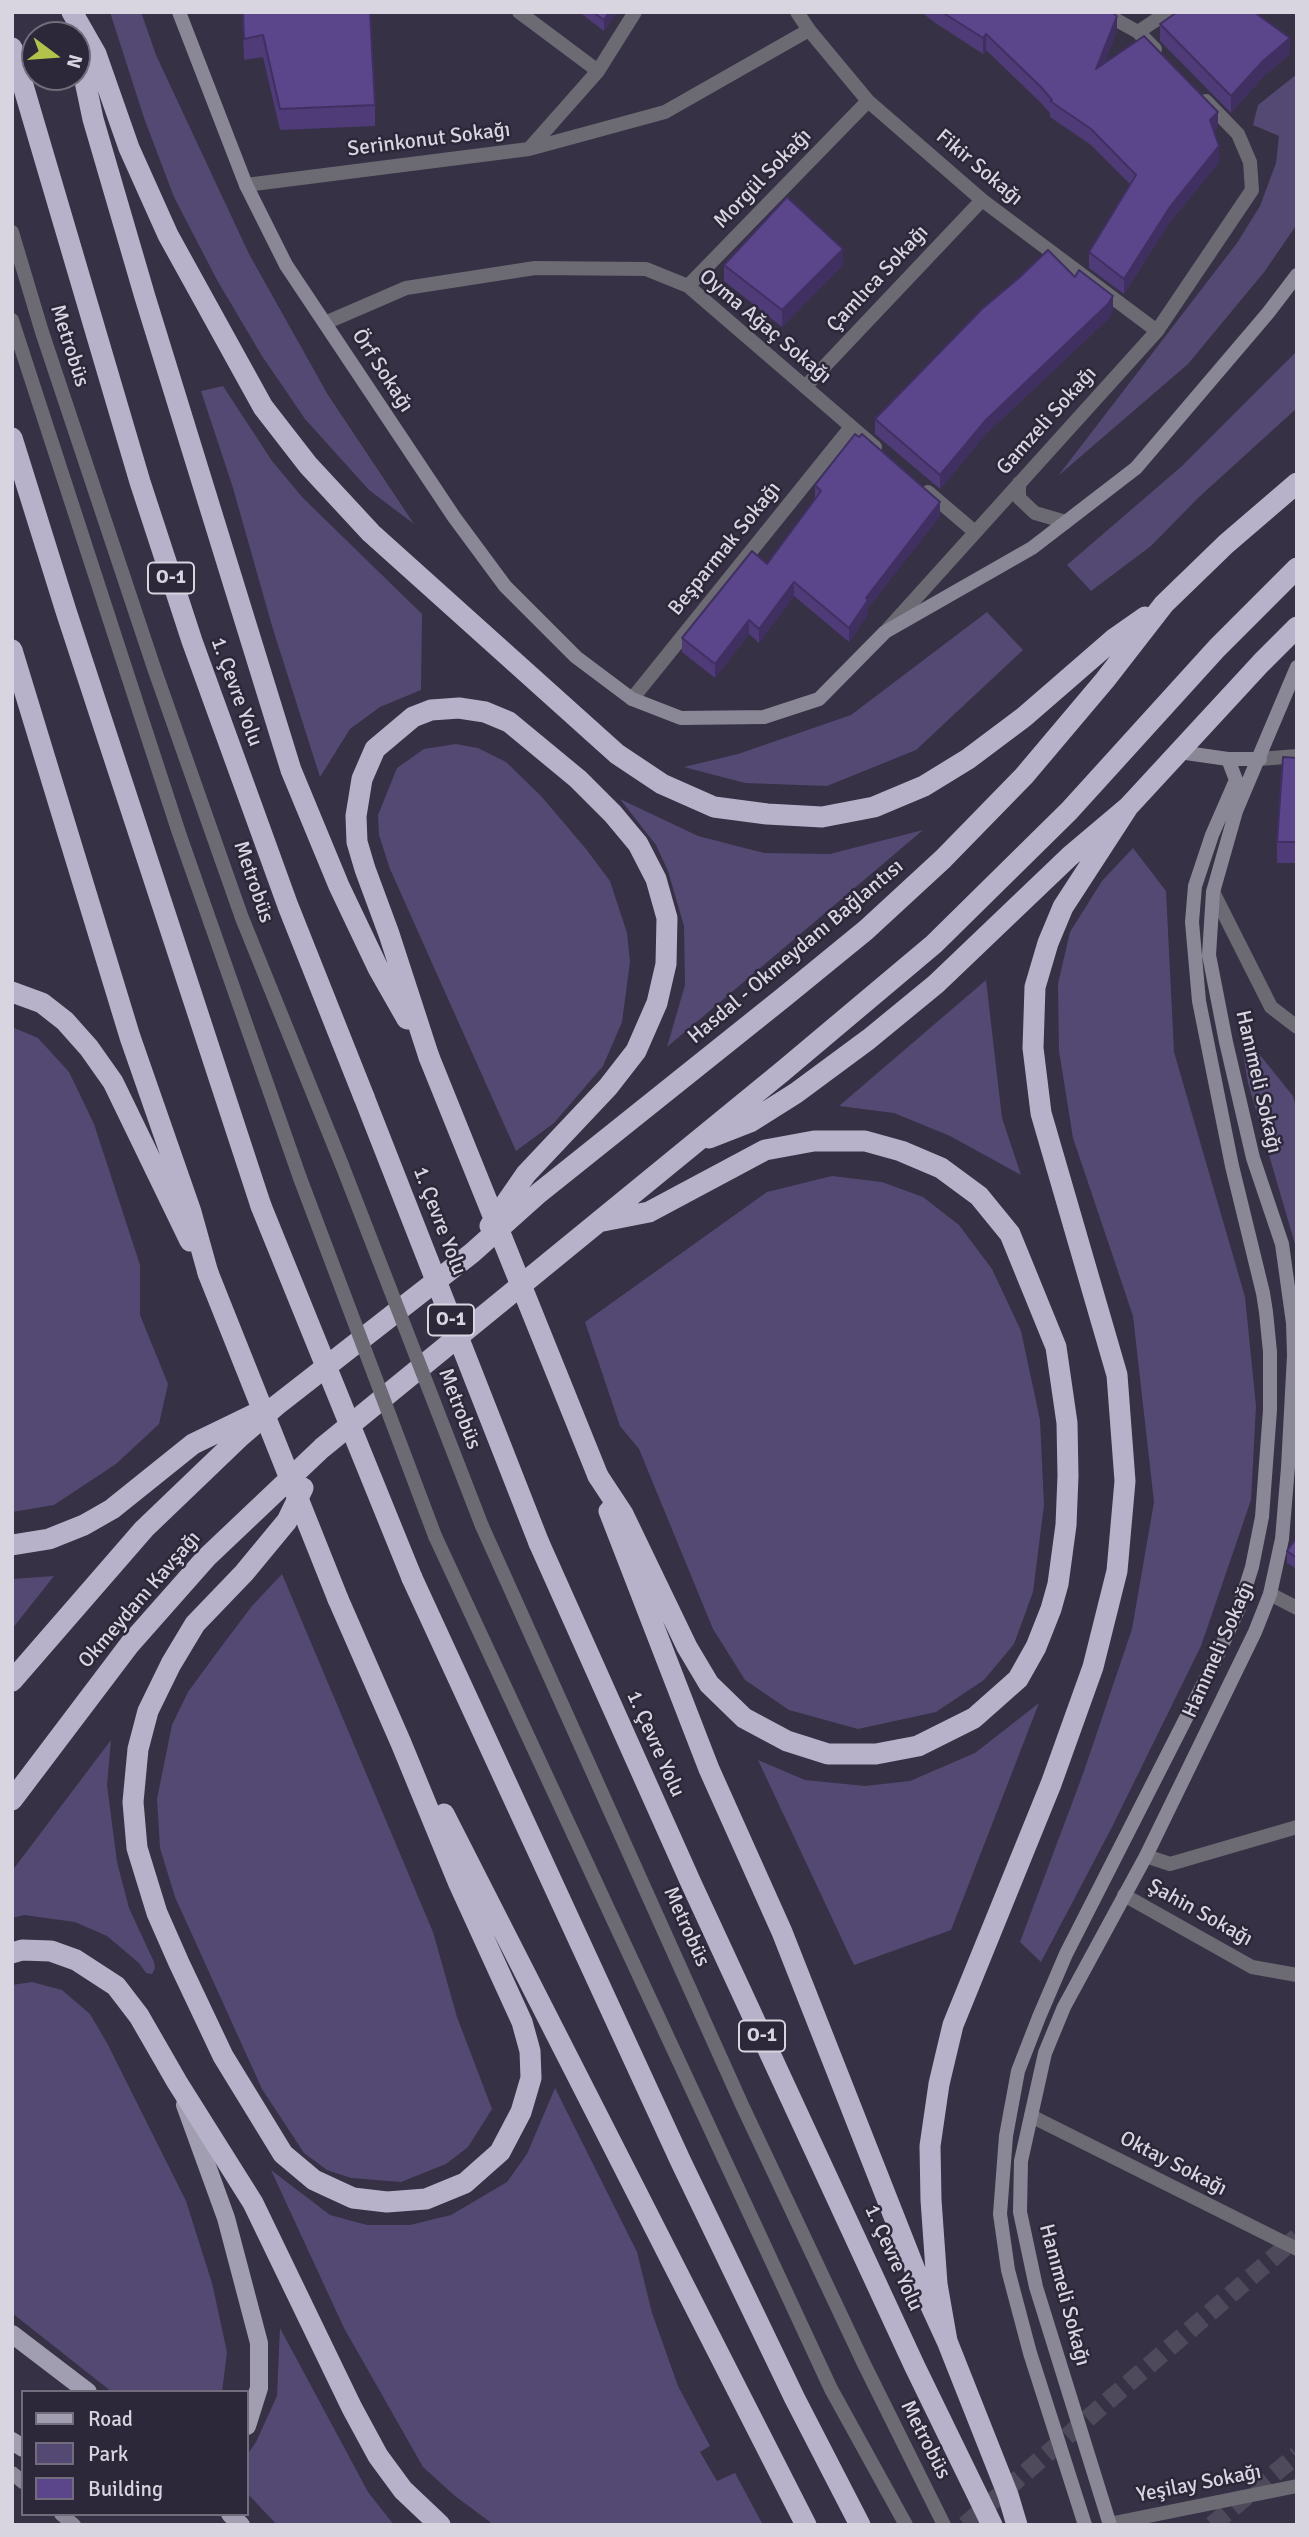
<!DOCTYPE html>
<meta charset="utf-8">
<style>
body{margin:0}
#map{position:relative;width:1309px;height:2537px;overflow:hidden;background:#363144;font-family:Signika,sans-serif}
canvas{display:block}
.frame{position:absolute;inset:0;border:14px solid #d8d5e1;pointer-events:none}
.legend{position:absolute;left:21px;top:2390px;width:228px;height:126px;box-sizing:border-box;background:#2c2739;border:2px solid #716d7c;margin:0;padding:9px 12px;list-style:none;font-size:21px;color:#d8d5e1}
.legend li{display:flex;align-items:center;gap:14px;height:35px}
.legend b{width:35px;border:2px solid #716d7c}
.north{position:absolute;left:21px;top:21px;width:70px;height:70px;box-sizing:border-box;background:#2c2739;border:2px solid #716d7c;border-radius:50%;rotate:106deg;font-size:19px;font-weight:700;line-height:28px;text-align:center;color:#d8d5e1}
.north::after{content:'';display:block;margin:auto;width:24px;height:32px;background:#b3c24b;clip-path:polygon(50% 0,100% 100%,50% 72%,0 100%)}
</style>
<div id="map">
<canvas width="1309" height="2537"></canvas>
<div class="frame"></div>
<ul class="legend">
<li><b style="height:9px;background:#a29eb1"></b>Road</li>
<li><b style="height:19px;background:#544973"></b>Park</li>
<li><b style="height:19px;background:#5b458b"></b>Building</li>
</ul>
<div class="north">N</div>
</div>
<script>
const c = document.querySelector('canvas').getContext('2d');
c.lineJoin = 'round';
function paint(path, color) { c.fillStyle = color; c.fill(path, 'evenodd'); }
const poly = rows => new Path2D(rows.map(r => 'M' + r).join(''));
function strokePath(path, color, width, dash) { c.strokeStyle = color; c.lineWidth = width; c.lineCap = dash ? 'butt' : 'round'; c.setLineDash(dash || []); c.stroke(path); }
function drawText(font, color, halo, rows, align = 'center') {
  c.font = font + ' Signika,sans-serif'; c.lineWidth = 5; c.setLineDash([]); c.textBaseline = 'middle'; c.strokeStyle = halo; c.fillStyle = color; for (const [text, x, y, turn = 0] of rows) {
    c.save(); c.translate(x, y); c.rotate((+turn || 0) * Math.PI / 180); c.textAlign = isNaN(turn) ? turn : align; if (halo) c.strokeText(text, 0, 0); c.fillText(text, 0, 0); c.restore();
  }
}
const green = poly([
 [110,12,141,12,156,55,249,254,328,395,414,524,369,490,305,419,262,356,217,280,174,197,144,118],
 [1297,74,1297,224,1265,271,1188,364,1058,476,1237,243,1260,206,1276,163,1279,136,1253,125,1258,105],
 [1297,351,1297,408,1198,498,1151,546,1091,591,1067,565,1182,466],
 [223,386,272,461,303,498,422,614,421,690,380,707,350,729,320,777,272,626,233,488,201,391],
 [987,612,1023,650,916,750,827,786,745,783,684,767,738,754,851,715],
 [456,744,478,748,506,762,541,796,586,849,610,881,627,933,630,962,622,1022,603,1066,554,1123,516,1151,390,869,379,835,378,815,397,768,424,749],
 [620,799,698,836,764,853,830,854,923,830,667,1047,685,985,684,926,668,871,656,845],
 [1133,848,1166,891,1174,1052,1245,1297,1256,1406,1251,1500,1201,1646,1112,1827,1041,1962,1020,1942,1083,1774,1132,1629,1154,1502,1133,1316,1073,1138,1059,1051,1058,984,1070,932,1102,881],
 [986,980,1002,1118,1021,1175,950,1136,894,1113,839,1106],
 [12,1027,38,1038,69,1072,94,1124,140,1265,140,1315,168,1384,159,1424,116,1464,54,1505,12,1512],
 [1239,1029,1293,1096,1297,1111,1297,1251,1248,1083],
 [832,1176,882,1182,923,1197,959,1225,992,1269,1021,1331,1040,1420,1044,1505,1033,1592,1014,1644,984,1680,936,1712,858,1729,789,1710,745,1680,713,1629,639,1449,620,1426,585,1322,767,1192],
 [282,1574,433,1932,457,2017,492,2109,468,2147,446,2164,401,2182,351,2178,327,2170,304,2153,262,2089,175,1897,160,1848,157,1799,172,1725,188,1692,218,1651,252,1606],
 [54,1576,12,1629,12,1579],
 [1039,1703,951,1930,854,1965,758,1760,805,1780,865,1786,910,1781,975,1753],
 [111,1740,107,1785,117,1862,129,1908,154,1962,155,1968,152,1974,146,1973,139,1963,107,1936,75,1922,24,1915,12,1918,12,1871],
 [32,1982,62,1990,90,2014,107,2043,186,2201,212,2283,227,2352,222,2392,112,2392,12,2313,12,1985],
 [555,2088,637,2252,652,2313,678,2386,710,2446,700,2452,717,2481,735,2473,763,2525,494,2525,455,2496,423,2467,344,2328,271,2170,330,2215,367,2225,410,2225,451,2215,507,2182,527,2154],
 [280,2328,368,2492,394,2525,277,2525,247,2493,247,2455,256,2442,277,2396]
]);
const primaryTunnel = poly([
 [965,2525,1297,2237],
 [1212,2525,1297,2455]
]);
const lane = poly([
 [12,232,42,332,155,671,242,918,342,1165],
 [12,320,179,833,300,1178],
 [482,1526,742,2105,864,2364,944,2525],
 [435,1536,831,2389,906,2525]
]);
const street = poly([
 [519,12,598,71],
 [797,12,809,30,868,101,982,200,1157,331],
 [1102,12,1138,32,1155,49],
 [1138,32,1168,12],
 [529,149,598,71,635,12],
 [246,185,529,149,665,112,809,30],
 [688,286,868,101],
 [325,323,406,288,535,268,646,269,688,286,875,447],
 [805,387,982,200],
 [1019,483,1019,498,1035,513,1066,522],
 [928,492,975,532],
 [888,629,1157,331,1252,190,1250,162,1238,134,1206,101],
 [632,699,851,427],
 [1260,759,1297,756],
 [1213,892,1271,1007,1297,1027],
 [1270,1594,1297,1608],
 [1146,1856,1170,1864,1297,1827],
 [1124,1895,1252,1967,1297,1975],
 [1031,2116,1297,2249],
 [1109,2524,1297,2486]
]);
const secondary = poly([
 [179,12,246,185,286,265,454,517,505,586,576,657,632,699,681,718,764,717,819,699,885,632,1032,548,1136,468,1268,313,1297,275],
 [1179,752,1228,759,1260,759],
 [12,2473,23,2482],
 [61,2514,74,2525],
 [1085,2525,1030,2353,1008,2270,1000,2214,1006,2136,1018,2071,1039,2017,1066,1954,1212,1667,1239,1608,1252,1567,1262,1517,1270,1410,1270,1352,1266,1312,1263,1293,1232,1166,1199,1001,1192,922,1195,886,1212,835,1236,780,1228,759],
 [1110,2525,1036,2287,1020,2212,1021,2161,1045,2053,1064,2007,1146,1856,1255,1632,1270,1594,1282,1539,1288,1467,1294,1355,1293,1323,1282,1244,1253,1158,1226,1042,1209,955,1213,892,1236,811,1297,667]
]);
const primary = poly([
 [185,2105,226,2218,259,2343,259,2388,247,2426],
 [12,2334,88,2392],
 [12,2441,23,2448],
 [230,2514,241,2525]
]);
const highway = poly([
 [72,12,96,54,129,148,168,235,263,407,308,465,371,533,617,754,662,784,714,807,767,814,822,817,874,807,924,786,968,759,1024,717,1115,638,1145,617],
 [77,43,93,119,145,297,291,770,339,886,378,968,407,1019],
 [12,48,140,482,192,641,288,906,364,1097],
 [12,438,66,611,261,1206],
 [12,650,130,1037,191,1212,208,1273],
 [12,992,42,1003,65,1021,89,1048,113,1082,190,1241],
 [429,1057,389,934,365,869,357,842,356,816,362,779,375,749,413,717,431,710,459,708,485,712,509,722,578,779,613,814,638,844,656,879,667,918,666,964,657,1003,636,1051,608,1087,526,1174,490,1226],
 [709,1138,750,1122,796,1093,869,1039,936,984,1070,856,1128,807,1261,663,1297,627],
 [598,1476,623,1514,687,1647,709,1684,744,1718,787,1741,828,1754,876,1754,918,1746,974,1718,1018,1679,1036,1647,1051,1609,1058,1584,1066,1525,1068,1476,1067,1423,1056,1347,1010,1234,979,1196,941,1168,901,1151,865,1141,814,1141,765,1150,649,1212,598,1222],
 [303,1488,287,1521,244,1573,195,1624,171,1664,148,1711,138,1749,133,1802,137,1848,157,1913,179,1963,223,2056,283,2154,314,2180,353,2198,387,2202,426,2199,465,2183,500,2152,521,2112,531,2078,530,2051,522,2022,459,1884,401,1743,338,1599],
 [609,1511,709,1769,782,1932,919,2280,947,2341,1008,2495,1017,2525],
 [539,1543,691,1883,915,2367,992,2525],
 [12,1545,49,1539,84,1525,112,1509,193,1444,259,1412],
 [412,1578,681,2162,795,2399,860,2525],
 [12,1681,144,1529,241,1436,277,1405,472,1253,539,1193,784,997,866,930,943,859,1024,776,1105,680,1164,604,1226,544,1297,483],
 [12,1800,130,1644,206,1558,322,1448,783,1071,934,944,1069,811,1217,648,1297,568],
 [444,1814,806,2525],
 [12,1953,22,1950,51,1951,76,1960,116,1986,139,2016,177,2082,253,2203,352,2408,378,2456,403,2490,440,2525],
 [947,2341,937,2284,931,2200,930,2146,939,2084,953,2025,1051,1784,1093,1667,1117,1571,1125,1481,1117,1375,1041,1113,1033,1048,1035,987,1048,943,1063,907,1128,807]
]);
const laneBridge = poly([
 [342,1165,482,1526],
 [300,1178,435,1536]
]);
const highwayBridge = poly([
 [429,1057,598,1476],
 [364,1097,539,1543],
 [261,1206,412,1578],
 [208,1273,338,1599]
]);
const wall = poly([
 [242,12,370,12,375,105,375,126,280,130,263,57,244,60],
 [579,12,617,12,604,31],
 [921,12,1111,12,1117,31,1104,64,1218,127,1214,131,1219,162,1170,222,1124,294,1089,268,1089,252,1130,184,1091,145,1050,117,1050,113,1041,103,986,50,983,54,934,22],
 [1160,24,1290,54,1263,77,1231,113,1160,41],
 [724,265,843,265,782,327,724,281],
 [1075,277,1113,310,1108,319,986,434,940,489,875,434,875,419],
 [815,485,940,516,868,608,868,614,849,642,794,596,759,643,749,634,715,678,682,652,682,638,767,564,815,499],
 [1297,758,1297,863,1277,863,1277,842],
 [1297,1537,1297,1569,1287,1563,1287,1551]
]);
const shadedWall = poly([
 [609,12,617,12,604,31,604,20],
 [1117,16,1117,31,1096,85,1096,69],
 [986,34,986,50,983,54,983,38],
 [1290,38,1290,54,1263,77,1231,113,1231,96,1263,61],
 [1218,112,1218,127,1210,136,1210,120],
 [1219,146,1219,162,1170,222,1124,294,1124,279,1170,207],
 [843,249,843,265,782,327,782,310],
 [1113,296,1113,310,1108,319,986,434,940,489,940,475,986,420],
 [940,502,940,516,868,608,868,614,849,642,849,628,866,598],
 [794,582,794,596,759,643,759,629],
 [749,620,749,634,715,678,715,664]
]);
const building = poly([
 [243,12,370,12,375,105,280,109,263,35,244,39,243,12],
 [593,12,609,12,604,20,593,12],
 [942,12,1111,12,1117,16,1096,69,1144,36,1218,112,1210,120,1219,146,1170,207,1124,279,1089,252,1136,175,1091,129,1050,101,1052,100,1041,87,986,34,983,38,942,12],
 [1177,12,1254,12,1290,38,1263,61,1231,96,1160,24,1177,12],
 [787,197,843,249,782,310,724,265,787,197],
 [1048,250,1075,277,1079,270,1113,296,1108,304,986,420,940,475,875,419,982,309,1020,277,1048,250],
 [855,434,859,437,862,434,940,502,866,598,868,600,849,628,794,582,759,629,749,620,715,664,682,638,752,551,767,564,821,491,815,485,855,434],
 [1283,757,1297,758,1297,842,1277,842,1283,757],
 [1297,1537,1297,1558,1287,1551,1297,1537]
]);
const shields = [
 [171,578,46],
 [451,1320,46],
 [762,2036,46]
];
const shieldNames = [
 ["O-1",171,578],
 ["O-1",451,1320],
 ["O-1",762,2036]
];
const streetNames = [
 ["Serinkonut Sokağı",429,140,-7],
 ["Fikir Sokağı",979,168,40],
 ["Morgül Sokağı",763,179,-46],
 ["Çamlıca Sokağı",878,279,-47],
 ["Oyma Ağaç Sokağı",765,327,40],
 ["Metrobüs",69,346,72],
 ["Örf Sokağı",382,371,57],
 ["Gamzeli Sokağı",1047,421,-48],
 ["Beşparmak Sokağı",725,549,-51],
 ["1. Çevre Yolu",236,692,70],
 ["Metrobüs",253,882,71],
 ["Hasdal - Okmeydanı Bağlantısı",796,952,-40],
 ["Hanımeli Sokağı",1258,1082,77],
 ["1. Çevre Yolu",439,1221,69],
 ["Metrobüs",459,1409,69],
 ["Okmeydanı Kavşağı",140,1600,-49],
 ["Hanımeli Sokağı",1219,1650,-66],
 ["1. Çevre Yolu",655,1744,66],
 ["Şahin Sokağı",1200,1913,29],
 ["Metrobüs",686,1927,66],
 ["Oktay Sokağı",1173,2164,27],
 ["1. Çevre Yolu",893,2258,66],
 ["Hanımeli Sokağı",1064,2295,75],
 ["Metrobüs",925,2440,63],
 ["Yeşilay Sokağı",1199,2484,-11]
];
paint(green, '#544973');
strokePath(primaryTunnel, '#4e4a5c', 18, [18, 9]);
strokePath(lane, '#6c6a73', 14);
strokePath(street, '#6c6a73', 14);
strokePath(secondary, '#8a8796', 14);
strokePath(primary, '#a29eb1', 18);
strokePath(highway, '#b7b2c9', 21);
strokePath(laneBridge, '#6c6a73', 14);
strokePath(highwayBridge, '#b7b2c9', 21);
paint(wall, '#4e3b78');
paint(shadedWall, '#403061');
paint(building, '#5b458b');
strokePath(building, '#403061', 2);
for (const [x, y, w] of shields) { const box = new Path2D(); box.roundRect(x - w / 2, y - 15.5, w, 31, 5); c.fillStyle = '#2c2739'; c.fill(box); strokePath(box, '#d8d5e1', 2); }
drawText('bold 19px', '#d8d5e1', null, shieldNames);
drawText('21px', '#d8d5e1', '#2c2739', streetNames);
</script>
